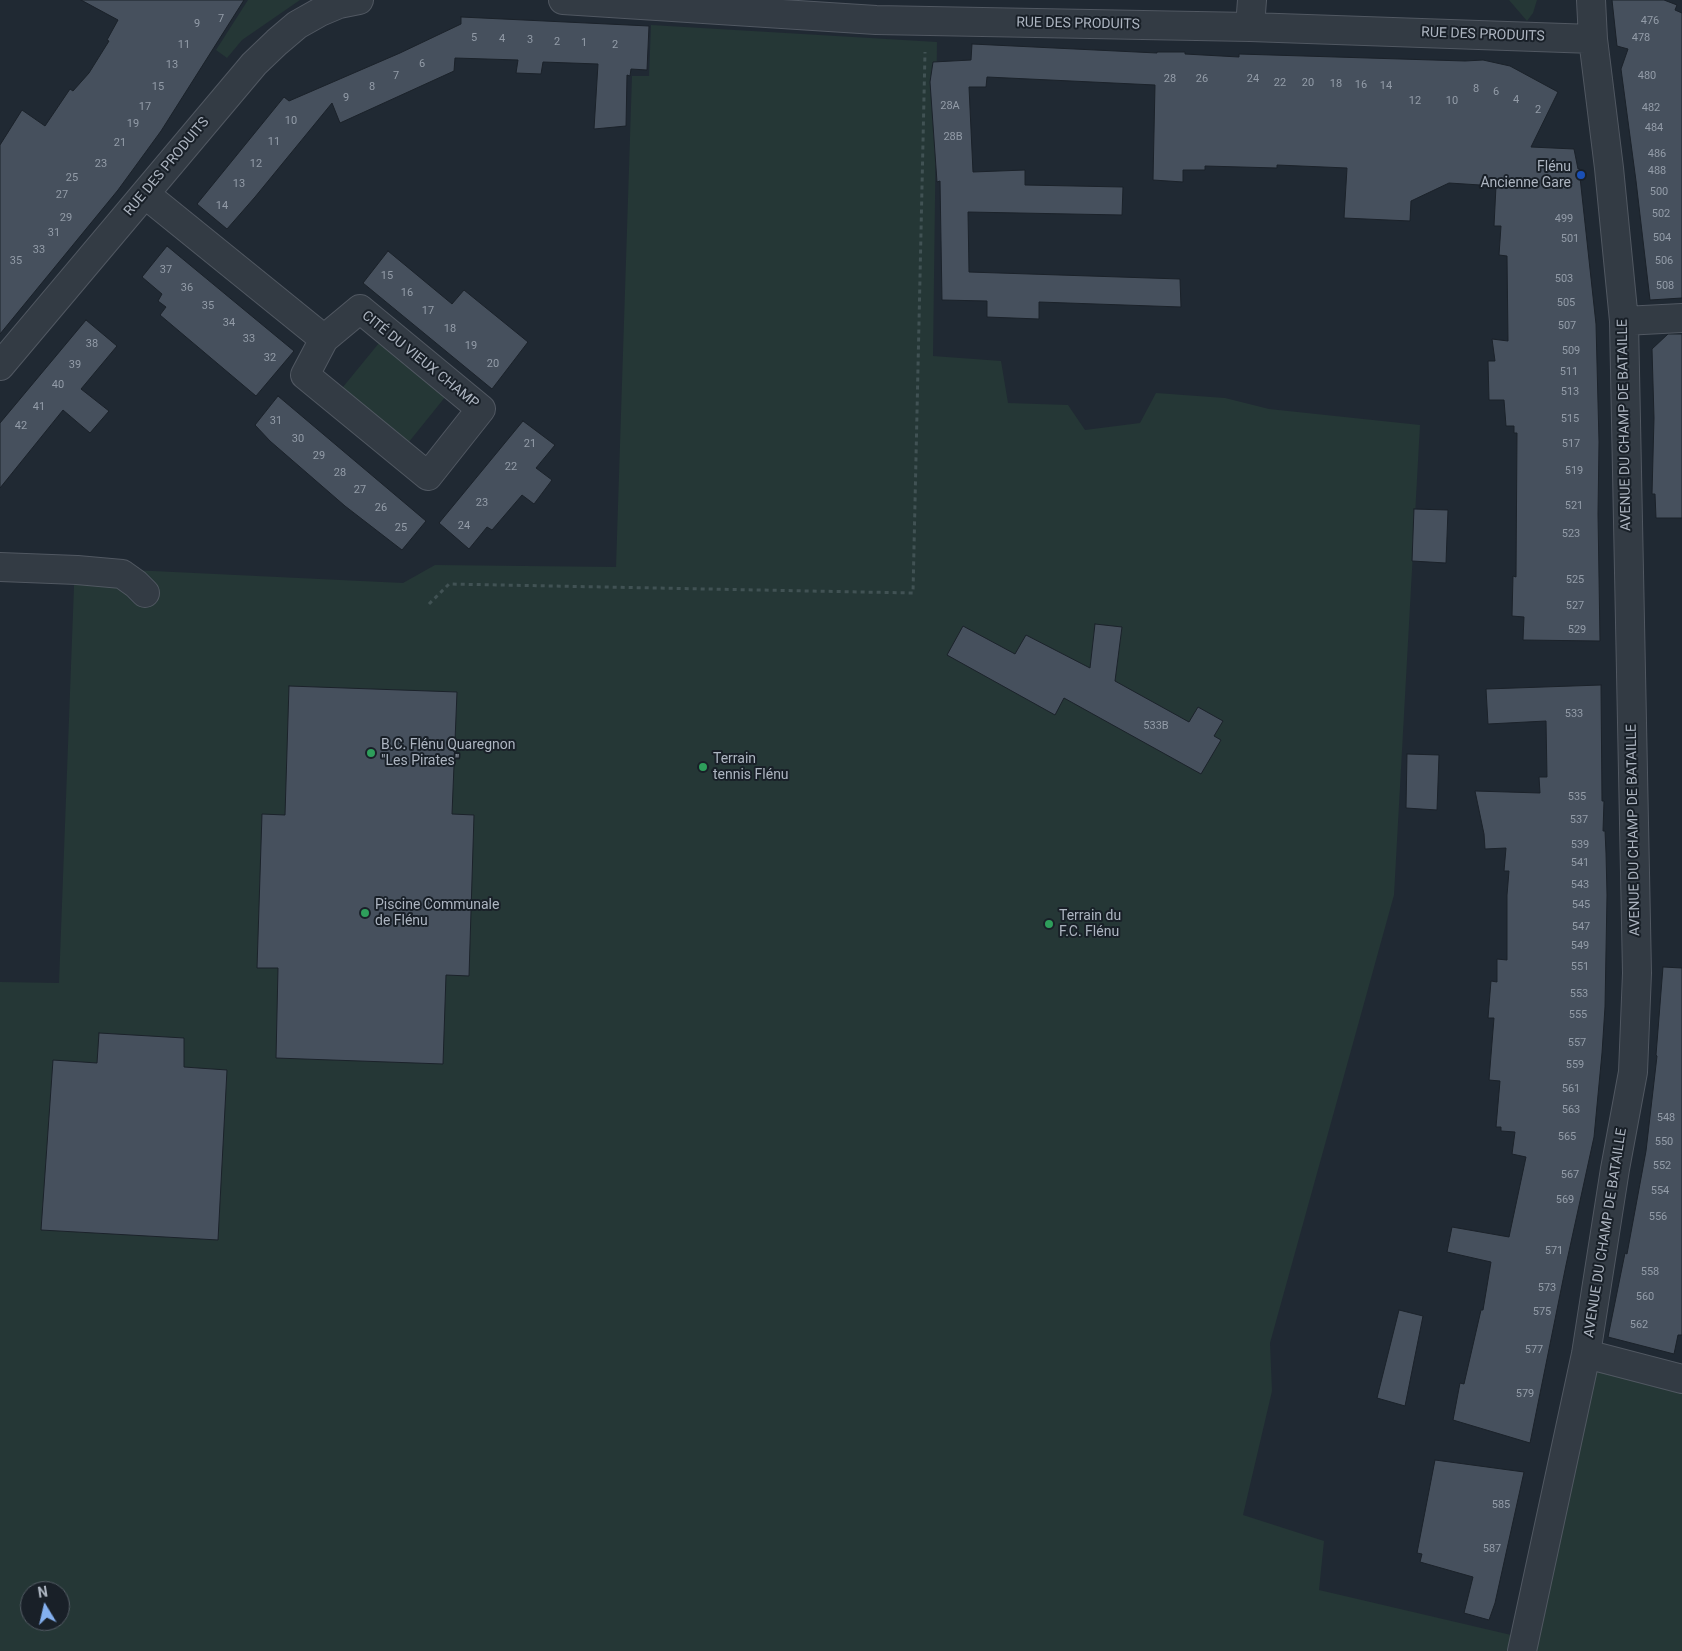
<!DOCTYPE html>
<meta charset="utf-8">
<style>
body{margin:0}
#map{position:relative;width:1682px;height:1651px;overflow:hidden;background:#202933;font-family:Roboto,sans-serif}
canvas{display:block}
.north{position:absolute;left:20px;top:1581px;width:50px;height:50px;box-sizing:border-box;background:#192028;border:1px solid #545c65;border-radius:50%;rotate:351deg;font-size:14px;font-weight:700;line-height:20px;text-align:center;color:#adb5c1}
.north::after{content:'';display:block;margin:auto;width:18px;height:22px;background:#84b0ef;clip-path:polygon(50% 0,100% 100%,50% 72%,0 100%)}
</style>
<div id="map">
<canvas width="1682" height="1651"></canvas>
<div class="north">N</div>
</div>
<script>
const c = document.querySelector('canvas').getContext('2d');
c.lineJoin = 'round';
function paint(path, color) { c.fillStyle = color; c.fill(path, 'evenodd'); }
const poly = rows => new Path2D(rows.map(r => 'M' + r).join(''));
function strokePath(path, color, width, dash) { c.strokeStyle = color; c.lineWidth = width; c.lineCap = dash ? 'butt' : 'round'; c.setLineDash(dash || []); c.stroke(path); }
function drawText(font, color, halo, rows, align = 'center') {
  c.font = font + ' Roboto,sans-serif'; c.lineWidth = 4; c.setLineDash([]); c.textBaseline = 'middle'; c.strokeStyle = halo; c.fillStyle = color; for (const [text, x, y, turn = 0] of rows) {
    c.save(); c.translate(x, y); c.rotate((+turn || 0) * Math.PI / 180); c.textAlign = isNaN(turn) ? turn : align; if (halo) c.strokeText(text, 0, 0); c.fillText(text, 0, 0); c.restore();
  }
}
const green = poly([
 [248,0,300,0,242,40,227,58,216,50],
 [1509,0,1537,0,1533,13,1527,21],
 [651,25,937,42,933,356,1001,361,1008,403,1068,405,1085,430,1140,423,1156,393,1225,398,1269,409,1420,425,1394,895,1270,1343,1272,1391,1243,1515,1324,1541,1319,1590,1524,1638,1586,1354,1682,1379,1682,1651,0,1651,0,982,59,983,75,560,132,570,403,583,435,565,616,567,632,76,649,76],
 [30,1591,60,1591,60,1621,30,1621],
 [388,332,454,386,400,453,334,398]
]);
const building = poly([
 [81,0,244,0,161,131,118,190,0,334,0,145,22,110,45,126,70,89,73,91,89,73,109,41,107,40,118,20,81,0],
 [1612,0,1664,0,1677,5,1675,10,1682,13,1682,298,1650,300,1636,181,1621,69,1628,49,1617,46,1612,0],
 [461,17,649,26,647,70,631,69,630,76,627,75,626,126,594,129,598,64,543,62,541,74,516,73,518,60,455,58,454,71,340,123,332,103,255,197,227,229,197,204,284,97,289,101,400,53,461,24,461,17],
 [972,44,1157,53,1157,52,1185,52,1185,54,1239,57,1239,54,1465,61,1483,60,1510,66,1558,92,1531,147,1574,149,1578,169,1579,168,1596,324,1599,442,1598,514,1600,641,1523,640,1524,617,1512,616,1513,576,1516,577,1517,433,1514,433,1514,426,1506,426,1504,400,1489,400,1488,361,1495,361,1492,339,1508,341,1507,256,1499,255,1501,226,1494,226,1496,186,1449,183,1411,201,1410,221,1344,218,1347,168,1277,165,1277,168,1205,166,1205,170,1183,170,1183,182,1153,180,1155,85,987,77,986,87,969,87,973,172,1025,170,1025,185,1123,187,1122,215,968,212,969,272,1180,279,1181,307,1039,302,1039,319,987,317,987,301,942,300,940,181,937,182,930,82,933,62,971,60,972,44],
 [167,246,294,351,256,396,160,315,166,307,158,301,162,294,142,277,167,246],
 [388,251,452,304,464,290,528,342,492,389,363,283,388,251],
 [86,320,117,346,81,389,109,411,90,433,63,410,0,488,0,423,86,320],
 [1668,334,1682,334,1682,518,1656,518,1655,494,1652,494,1654,418,1652,349,1668,334],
 [278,396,426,521,402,550,345,506,270,441,255,425,278,396],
 [523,421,555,445,536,468,552,480,534,504,522,495,492,530,487,527,469,549,439,523,523,421],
 [1414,509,1448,510,1446,563,1412,561,1414,509],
 [1095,624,1122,627,1115,681,1189,722,1198,707,1223,721,1214,736,1221,740,1201,774,1064,698,1055,715,947,655,963,626,1015,654,1026,635,1090,668,1095,624],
 [1601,685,1602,801,1604,801,1603,831,1605,831,1606,853,1607,895,1605,1007,1602,1053,1594,1137,1566,1265,1530,1443,1453,1420,1460,1383,1464,1384,1481,1310,1483,1310,1491,1262,1447,1252,1452,1227,1509,1237,1526,1157,1512,1154,1515,1132,1501,1131,1501,1127,1496,1127,1500,1081,1489,1080,1494,1018,1488,1018,1491,981,1497,982,1497,959,1507,960,1507,895,1509,871,1504,871,1506,848,1485,849,1484,834,1475,791,1540,793,1539,777,1547,777,1546,721,1488,724,1486,689,1601,685],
 [289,686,457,692,452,814,474,815,469,976,446,975,443,1064,276,1058,278,968,257,968,262,814,285,815,289,686],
 [1407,754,1439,755,1437,810,1406,808,1407,754],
 [1663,967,1682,968,1682,1335,1678,1335,1674,1354,1608,1337,1625,1253,1627,1254,1646,1151,1657,1056,1656,1055,1663,967],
 [99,1033,184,1038,184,1067,227,1070,218,1240,41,1230,53,1060,97,1063,99,1033],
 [1399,1310,1423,1316,1405,1406,1377,1398,1399,1310],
 [1435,1460,1524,1472,1495,1603,1489,1620,1464,1613,1473,1577,1420,1562,1422,1554,1417,1553,1435,1460]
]);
const path = poly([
 [429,604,449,584,913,593,925,52]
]);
const minor = poly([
 [563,0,876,20,1250,27,1593,39],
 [1250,27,1252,0],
 [145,194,324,339,305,375,428,476,481,409,360,309,324,339],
 [1624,321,1682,318],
 [0,366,254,64,277,42,297,25,320,12,339,4,359,0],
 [0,567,77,570,122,574,136,584,145,593],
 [1586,1354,1682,1379],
 [1522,1651,1586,1354,1615,1169,1633,1072,1637,973,1624,321,1609,168,1593,39,1591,0]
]);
const markers = [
 [1581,175,5,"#1a4fb4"],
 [371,753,5,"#2e9e5b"],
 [703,767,5,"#2e9e5b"],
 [365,913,5,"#2e9e5b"],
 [1049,924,5,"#2e9e5b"]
];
const numberNames = [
 ["7",221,19],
 ["476",1650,21],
 ["9",197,24],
 ["5",474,38],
 ["478",1641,38],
 ["4",502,39],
 ["3",530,40],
 ["2",557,42],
 ["1",584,43],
 ["11",184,45],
 ["2",615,45],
 ["6",422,64],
 ["13",172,65],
 ["7",396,76],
 ["480",1647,76],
 ["28",1170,79],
 ["26",1202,79],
 ["24",1253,79],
 ["22",1280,83],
 ["20",1308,83],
 ["18",1336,84],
 ["16",1361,85],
 ["14",1386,86],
 ["15",158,87],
 ["8",372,87],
 ["8",1476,89],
 ["6",1496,92],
 ["9",346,98],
 ["4",1516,100],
 ["12",1415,101],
 ["10",1452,101],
 ["28A",950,106],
 ["17",145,107],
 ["482",1651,108],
 ["2",1538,110],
 ["10",291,121],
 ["19",133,124],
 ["484",1654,128],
 ["28B",953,137],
 ["11",274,142],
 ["21",120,143],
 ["486",1657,154],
 ["23",101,164],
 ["12",256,164],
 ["488",1657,171],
 ["25",72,178],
 ["13",239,184],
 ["500",1659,192],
 ["27",62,195],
 ["14",222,206],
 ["502",1661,214],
 ["29",66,218],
 ["499",1564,219],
 ["31",54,233],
 ["504",1662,238],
 ["501",1570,239],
 ["33",39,250],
 ["35",16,261],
 ["506",1664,261],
 ["37",166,270],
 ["15",387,276],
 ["503",1564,279],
 ["508",1665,286],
 ["36",187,288],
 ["16",407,293],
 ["505",1566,303],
 ["35",208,306],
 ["17",428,311],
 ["34",229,323],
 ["507",1567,326],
 ["18",450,329],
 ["33",249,339],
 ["38",92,344],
 ["19",471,346],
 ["509",1571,351],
 ["32",270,358],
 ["20",493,364],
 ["39",75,365],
 ["511",1569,372],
 ["40",58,385],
 ["513",1570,392],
 ["41",39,407],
 ["515",1570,419],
 ["31",276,421],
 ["42",21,426],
 ["30",298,439],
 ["21",530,444],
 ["517",1571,444],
 ["29",319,456],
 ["22",511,467],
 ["519",1574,471],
 ["28",340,473],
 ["27",360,490],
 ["23",482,503],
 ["521",1574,506],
 ["26",381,508],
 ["24",464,526],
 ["25",401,528],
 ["523",1571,534],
 ["525",1575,580],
 ["527",1575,606],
 ["529",1577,630],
 ["533",1574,714],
 ["533B",1156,726],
 ["535",1577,797],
 ["537",1579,820],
 ["539",1580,845],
 ["541",1580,863],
 ["543",1580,885],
 ["545",1581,905],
 ["547",1581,927],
 ["549",1580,946],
 ["551",1580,967],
 ["553",1579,994],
 ["555",1578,1015],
 ["557",1577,1043],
 ["559",1575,1065],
 ["561",1571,1089],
 ["563",1571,1110],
 ["548",1666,1118],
 ["565",1567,1137],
 ["550",1664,1142],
 ["552",1662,1166],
 ["567",1570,1175],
 ["554",1660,1191],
 ["569",1565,1200],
 ["556",1658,1217],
 ["571",1554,1251],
 ["558",1650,1272],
 ["573",1547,1288],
 ["560",1645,1297],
 ["575",1542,1312],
 ["562",1639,1325],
 ["577",1534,1350],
 ["579",1525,1394],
 ["585",1501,1505],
 ["587",1492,1549]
];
const streetNames = [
 ["RUE DES PRODUITS",1078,24,1],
 ["RUE DES PRODUITS",1483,35,2],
 ["RUE DES PRODUITS",167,167,-50],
 ["CITÉ DU VIEUX CHAMP",420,360,39],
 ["AVENUE DU CHAMP DE BATAILLE",1625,425,-91],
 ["AVENUE DU CHAMP DE BATAILLE",1634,830,-91],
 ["AVENUE DU CHAMP DE BATAILLE",1606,1233,-81]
];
const poiNames = [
 ["Flénu",1571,167,"right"],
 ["Ancienne Gare",1571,183,"right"],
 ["B.C. Flénu Quaregnon",381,745],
 ["\"Les Pirates\"",381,761],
 ["Terrain",713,759],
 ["tennis Flénu",713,775],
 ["Piscine Communale",375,905],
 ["de Flénu",375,921],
 ["Terrain du",1059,916],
 ["F.C. Flénu",1059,932]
];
paint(green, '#253736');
paint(building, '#46505d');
strokePath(building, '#1b222a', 1);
strokePath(minor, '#515862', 30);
strokePath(path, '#415254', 3, [4, 4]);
strokePath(minor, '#333b44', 28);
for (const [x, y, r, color] of markers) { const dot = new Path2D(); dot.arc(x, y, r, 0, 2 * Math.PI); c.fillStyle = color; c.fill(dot); strokePath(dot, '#192028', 2); }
drawText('11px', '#939ca8', null, numberNames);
drawText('14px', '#adb5c1', '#192028', streetNames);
drawText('14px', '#adb5c1', '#192028', poiNames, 'left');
</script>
